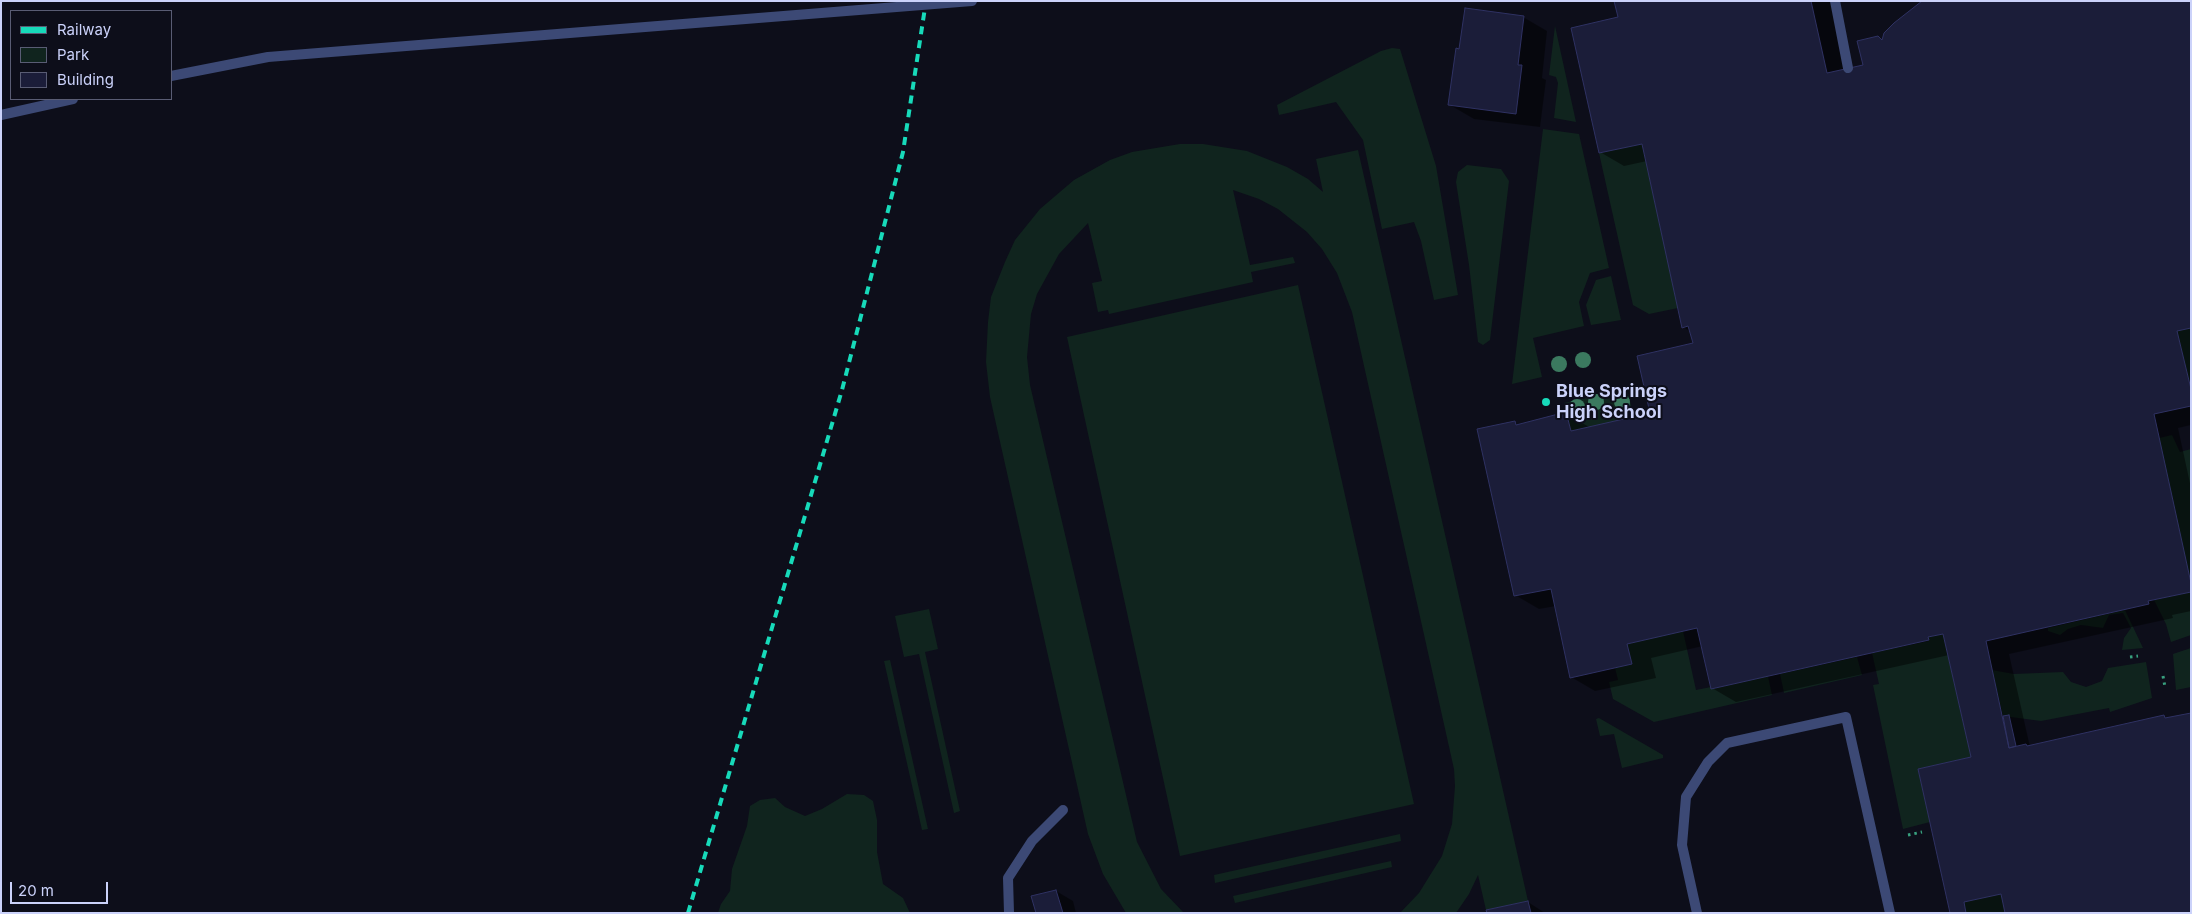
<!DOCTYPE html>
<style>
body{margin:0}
#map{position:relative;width:2192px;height:914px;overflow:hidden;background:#0d0e1a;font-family:Inter,sans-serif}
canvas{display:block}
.frame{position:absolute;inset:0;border:2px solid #cbd2fa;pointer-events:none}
.legend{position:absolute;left:10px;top:10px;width:162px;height:90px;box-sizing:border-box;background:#0d0e1a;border:1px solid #595c74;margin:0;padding:6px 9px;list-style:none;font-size:15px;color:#cbd2fa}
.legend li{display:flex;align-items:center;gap:10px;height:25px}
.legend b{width:25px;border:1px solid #595c74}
.scale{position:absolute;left:10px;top:882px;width:98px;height:22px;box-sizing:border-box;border:2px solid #cbd2fa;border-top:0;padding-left:6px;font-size:15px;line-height:18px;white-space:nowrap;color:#cbd2fa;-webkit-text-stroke:4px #0d0e1a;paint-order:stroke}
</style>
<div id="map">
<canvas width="2192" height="914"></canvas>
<div class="frame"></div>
<ul class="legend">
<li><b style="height:6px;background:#17daba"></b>Railway</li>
<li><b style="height:14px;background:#10241e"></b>Park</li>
<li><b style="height:14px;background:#1b1d39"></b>Building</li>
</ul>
<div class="scale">20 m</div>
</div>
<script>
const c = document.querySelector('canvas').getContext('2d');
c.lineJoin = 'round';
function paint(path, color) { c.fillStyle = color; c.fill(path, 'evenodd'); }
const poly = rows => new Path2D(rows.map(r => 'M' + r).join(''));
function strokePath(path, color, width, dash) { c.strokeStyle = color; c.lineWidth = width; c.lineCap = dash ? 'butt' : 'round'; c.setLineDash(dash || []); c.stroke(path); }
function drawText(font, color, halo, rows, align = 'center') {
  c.font = font + ' Inter,sans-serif'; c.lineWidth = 4; c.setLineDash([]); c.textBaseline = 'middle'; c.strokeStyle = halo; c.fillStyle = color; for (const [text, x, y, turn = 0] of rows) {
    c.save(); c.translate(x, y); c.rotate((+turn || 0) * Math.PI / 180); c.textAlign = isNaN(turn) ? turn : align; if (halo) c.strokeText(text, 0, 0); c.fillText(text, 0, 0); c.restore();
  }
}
const green = poly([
 [1555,26,1576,122,1554,118,1558,83,1556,77,1549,75],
 [1392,48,1400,49,1436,166,1458,295,1434,300,1421,241,1414,222,1382,229,1363,140,1336,102,1279,115,1277,105,1381,51],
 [1543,129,1579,134,1609,268,1590,273,1579,302,1584,326,1533,338,1542,377,1512,384],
 [1180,144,1203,144,1247,151,1287,167,1308,179,1323,192,1316,159,1358,150,1528,901,1486,910,1478,875,1469,894,1456,913,1400,913,1419,893,1442,856,1452,824,1455,786,1454,769,1352,312,1337,273,1322,249,1307,232,1278,209,1259,199,1233,190,1250,265,1293,257,1295,263,1251,272,1253,282,1109,314,1108,310,1098,312,1092,283,1102,281,1088,223,1059,254,1037,294,1031,314,1027,357,1030,385,1137,842,1161,889,1184,913,1126,913,1103,874,1088,834,990,397,986,362,988,322,991,297,1005,262,1015,240,1040,209,1074,180,1110,160,1132,152],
 [1642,144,1678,308,1649,314,1633,305,1599,153],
 [1467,165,1501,169,1509,181,1490,340,1483,345,1478,342,1469,265,1456,182,1458,172],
 [1611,276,1621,320,1591,325,1586,305,1596,280],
 [1298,285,1414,804,1180,856,1067,337],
 [2191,328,2191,389,2177,331],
 [1627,389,1634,417,1571,431,1564,403],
 [2172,435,2180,452,2191,449,2191,583,2159,438],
 [2191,592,2191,635,2171,642,2166,624,2154,600],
 [929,609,938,649,925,652,960,811,954,813,919,654,904,657,895,616],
 [2125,610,2143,648,2122,650,2124,638,2131,628,2123,613,2109,615,2103,628,2081,625,2068,629,2060,635,2048,631,2048,628],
 [1683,631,1696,690,1711,687,1712,689,1768,676,1772,695,1654,722,1613,699,1609,682,1618,680,1615,668,1632,664,1627,644],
 [1943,634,1971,757,1918,769,1930,822,1903,829,1873,685,1879,684,1872,653,1929,641,1928,637],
 [2191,648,2191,687,2176,690,2173,654],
 [1857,657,1862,675,1784,693,1780,674],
 [890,660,928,829,922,830,884,661],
 [2146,662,2152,698,2110,712,2109,708,2041,721,2003,716,1992,670,2014,674,2063,672,2071,682,2086,687,2102,681,2108,668],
 [1599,718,1663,755,1663,758,1622,768,1614,734,1600,736,1596,719],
 [847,794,864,795,873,801,877,820,877,852,883,884,903,898,910,913,718,913,721,904,730,891,732,869,747,826,750,806,760,800,775,798,785,807,805,816,822,809],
 [1400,834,1401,841,1215,883,1214,875],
 [1391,861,1392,867,1235,903,1233,896],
 [2001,894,2005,913,1966,913,1964,902]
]);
const shadow = poly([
 [1615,1,1832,1,1847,70,1864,66,1878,38,1883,40,1885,34,1909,11,1926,1,2191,1,2191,425,2178,428,2191,488,2191,611,2172,615,2173,618,2009,654,2030,747,2164,717,2169,719,2005,912,1952,913,1973,758,1949,655,1736,702,1712,688,1703,646,1651,658,1656,678,1595,691,1571,677,1556,606,1539,609,1515,595,1514,422,1519,425,1566,414,1591,428,1652,414,1694,344,1691,332,1683,327,1647,161,1624,166,1600,152,1619,18],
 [1523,17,1547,31,1542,78,1546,80,1540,127,1474,119,1450,105,1460,50],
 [1056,891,1073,901,1076,913,1037,913],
 [1528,902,1545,913,1488,913]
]);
const building = poly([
 [1614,1,1811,1,1827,73,1863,65,1857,41,1878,36,1882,40,1884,33,1894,23,1922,1,2191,1,2191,328,2177,331,2191,389,2191,406,2154,414,2191,583,2191,592,2148,601,2149,604,1986,641,2009,748,2026,744,2027,746,2164,715,2165,718,2191,713,2191,913,2005,913,2001,894,1964,902,1966,913,1950,913,1918,769,1971,757,1943,634,1928,637,1929,640,1711,689,1697,628,1627,644,1632,664,1570,678,1551,589,1514,596,1477,429,1515,421,1516,425,1566,412,1571,431,1650,413,1637,356,1693,343,1688,326,1682,328,1642,144,1599,153,1571,28,1618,17,1614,1],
 [1465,8,1524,16,1518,65,1522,65,1516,114,1448,105,1456,48,1459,49,1465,8],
 [2009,715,2016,746,2009,748,2003,716,2009,715],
 [1056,890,1063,913,1036,913,1031,896,1056,890],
 [1528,901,1531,913,1487,913,1486,910,1528,901]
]);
const path = poly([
 [2130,657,2138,656],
 [2163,676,2165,687],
 [1908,835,1922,832]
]);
const service = poly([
 [1835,1,1848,68],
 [1,115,73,99],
 [1009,913,1008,878,1032,841,1063,810],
 [1697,913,1682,845,1686,797,1708,762,1727,743,1846,717,1890,913]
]);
const rail = poly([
 [688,913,842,390,903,152,926,1]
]);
const serviceBridge = poly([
 [171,76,268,57,972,1]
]);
const trees = [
 [1583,360],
 [1559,364],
 [1596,402],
 [1622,402],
 [1577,407]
];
const markers = [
 [1546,402,5,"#17daba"]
];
const poiNames = [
 ["Blue Springs",1556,392],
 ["High School",1556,413]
];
paint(green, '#10241e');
paint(shadow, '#0007');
paint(building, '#1b1d39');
strokePath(building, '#2f3263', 1);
strokePath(path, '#38a17f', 3, [2.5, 4]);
strokePath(service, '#3c4975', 10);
strokePath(rail, '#17daba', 4, [8, 6]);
strokePath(serviceBridge, '#3c4975', 10);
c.fillStyle = '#3b795f';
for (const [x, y] of trees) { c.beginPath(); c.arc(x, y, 8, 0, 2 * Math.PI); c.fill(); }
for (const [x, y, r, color] of markers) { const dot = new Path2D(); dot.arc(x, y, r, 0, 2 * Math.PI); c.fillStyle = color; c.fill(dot); strokePath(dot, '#0d0e1a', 2); }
drawText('bold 18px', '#cbd2fa', '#0d0e1a', poiNames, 'left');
</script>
